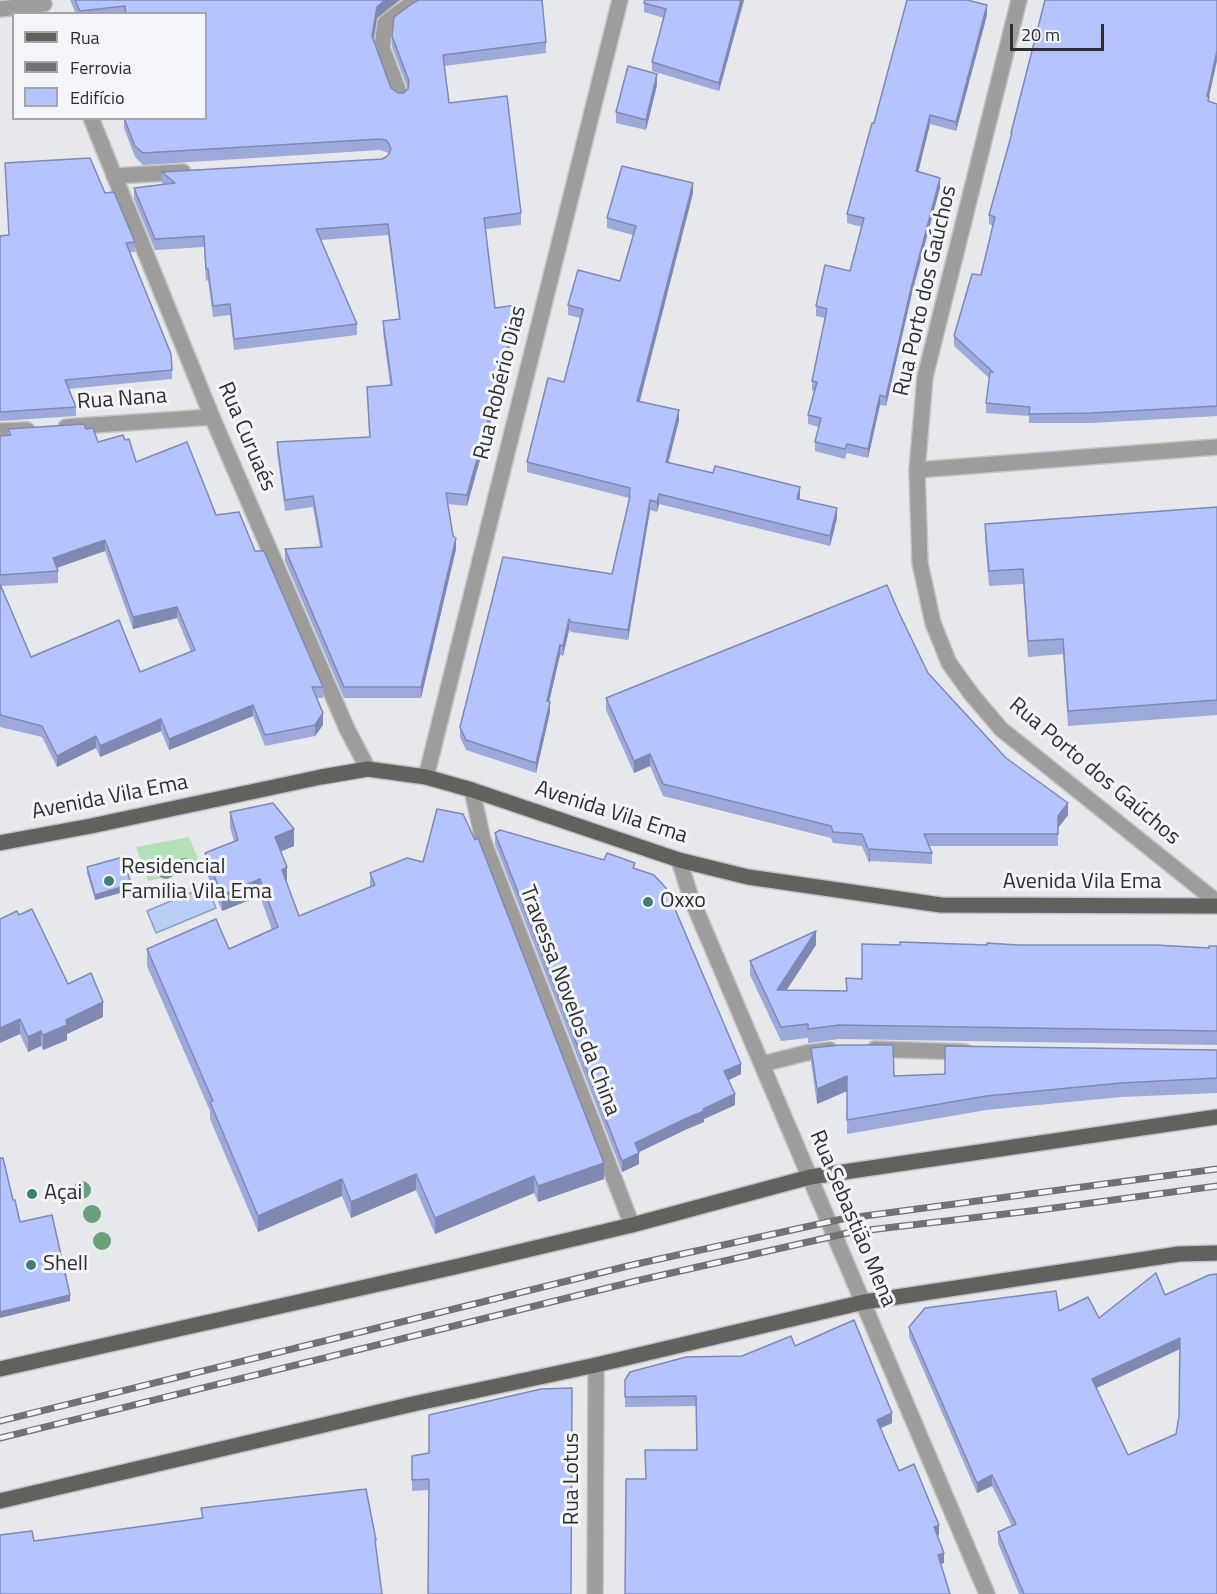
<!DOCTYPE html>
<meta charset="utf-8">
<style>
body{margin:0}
#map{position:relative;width:1217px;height:1594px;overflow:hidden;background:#e6e8ec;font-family:"Titillium Web",sans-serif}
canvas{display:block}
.legend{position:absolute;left:12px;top:12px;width:195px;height:108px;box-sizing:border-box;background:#f4f5f9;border:2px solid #a4a5a8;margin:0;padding:8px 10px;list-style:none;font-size:18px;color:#2d2e2f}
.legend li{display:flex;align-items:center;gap:12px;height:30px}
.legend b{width:30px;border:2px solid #a4a5a8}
.scale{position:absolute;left:1010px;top:24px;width:94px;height:27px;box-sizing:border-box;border:3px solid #2d2e2f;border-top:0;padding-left:8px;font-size:18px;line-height:21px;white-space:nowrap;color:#2d2e2f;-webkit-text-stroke:4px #f4f5f9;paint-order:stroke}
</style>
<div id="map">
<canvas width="1217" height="1594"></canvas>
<ul class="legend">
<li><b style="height:8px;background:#62615e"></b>Rua</li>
<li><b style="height:8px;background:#717274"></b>Ferrovia</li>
<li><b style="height:16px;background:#b5c4fe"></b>Edifício</li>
</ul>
<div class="scale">20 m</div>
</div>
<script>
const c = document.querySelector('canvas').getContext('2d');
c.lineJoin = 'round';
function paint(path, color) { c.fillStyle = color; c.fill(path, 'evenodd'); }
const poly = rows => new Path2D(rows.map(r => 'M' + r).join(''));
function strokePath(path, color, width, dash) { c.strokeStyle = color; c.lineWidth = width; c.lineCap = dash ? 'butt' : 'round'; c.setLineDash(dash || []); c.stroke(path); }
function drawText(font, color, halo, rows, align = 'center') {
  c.font = font + ' "Titillium Web",sans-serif'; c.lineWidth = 6; c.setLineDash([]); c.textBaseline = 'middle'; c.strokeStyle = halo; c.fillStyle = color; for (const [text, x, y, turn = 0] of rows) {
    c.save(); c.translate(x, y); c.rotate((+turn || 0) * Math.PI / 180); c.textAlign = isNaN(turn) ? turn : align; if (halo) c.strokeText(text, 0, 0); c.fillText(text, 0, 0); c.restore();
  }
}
const green = poly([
 [189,837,203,870,148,881,136,847]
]);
const water = poly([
 [207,886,216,908,156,933,147,911,207,886]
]);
const minor = poly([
 [1019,0,925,377,917,470,920,563,933,623,949,663,972,695,1001,729,1217,902],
 [0,9,44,4],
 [400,95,382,48,385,23,408,6,421,0],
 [91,118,212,417,347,729,368,769],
 [114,176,183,172],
 [66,427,212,417],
 [0,431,27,430],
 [917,470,1217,447],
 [426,777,620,0],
 [472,790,483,840,632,1225],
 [679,860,691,898,987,1594],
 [875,1049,965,1052],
 [762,1064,806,1053,830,1050],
 [595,1594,596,1365]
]);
const major = poly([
 [0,843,91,826,321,777,368,769,426,777,472,790,679,860,748,877,941,905,1217,906],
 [0,1369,459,1266,632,1225,810,1177,1217,1117],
 [0,1501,413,1404,596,1365,864,1302,1179,1254,1217,1253]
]);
const rail = poly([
 [0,1421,632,1265,842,1219,1217,1169],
 [0,1438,636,1281,852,1232,1039,1210,1217,1186]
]);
const trees = [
 [184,867],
 [166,870],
 [82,1190],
 [92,1214],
 [102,1241]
];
const wall = poly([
 [70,0,400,0,377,18,374,39,391,88,398,93,404,93,408,89,392,47,392,36,546,42,546,53,444,66,449,103,521,213,521,225,486,229,495,308,517,316,500,388,467,506,448,504,456,549,421,698,344,698,285,561,285,549,320,547,313,507,285,511,277,453,277,442,369,437,367,387,390,385,383,332,383,321,399,319,388,235,321,240,357,324,357,335,234,350,230,315,213,317,208,280,206,281,204,247,155,250,134,199,134,188,164,185,162,183,162,172,382,159,386,157,389,154,386,152,380,150,143,165,135,157,124,128,124,118,206,118,206,14,76,14],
 [744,0,719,91,652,71,652,62,664,18,644,12,644,3],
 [987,15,956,131,930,124,918,172,940,187,912,293,886,406,880,405,868,458,847,453,845,459,815,451,815,442,819,427,808,424,808,415,814,391,812,391,812,381,825,318,816,316,816,306,850,271,862,227,847,223,847,214,874,123],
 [657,85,646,130,616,123,616,112],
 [1209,97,1209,102,1217,104,1217,416,1092,423,1029,423,1029,416,986,413,986,403,989,378,954,346,954,336,981,275,993,226,989,224,989,215,1011,138,1011,133],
 [5,163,105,193,135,242,135,252,130,252,172,370,172,379,68,389,76,407,76,416,0,421,0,236,9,235],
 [693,193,640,401,679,420,668,463,800,497,799,499,837,518,830,546,659,504,657,512,650,510,628,640,571,632,569,630,563,656,560,655,549,702,550,712,536,773,466,750,460,737,460,727,612,574,629,502,629,498,527,472,527,462,564,382,580,318,568,315,568,305,620,281,633,235,607,228,607,218],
 [8,429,86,429,98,442,136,462,216,515,255,551,323,687,323,698,316,698,323,725,315,736,265,746,253,716,169,750,161,731,100,757,96,748,57,767,42,737,0,727,0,436,8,435],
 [105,551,133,629,177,618,191,652,140,672,31,657,1,586,58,583,58,571,57,568],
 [1217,507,1217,715,1068,726,1063,654,1028,657,1023,584,989,586,985,539,985,524],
 [899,613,928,673,1006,758,1068,815,1058,828,1058,846,929,846,932,853,932,864,870,861,869,863,862,846,833,843,831,838,663,796,650,766,634,773,606,710,606,698],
 [230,812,294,846,280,851,287,884,299,916,370,887,370,873,604,1179,538,1202,534,1193,435,1234,416,1190,351,1218,342,1196,258,1232,210,1119,210,1111,147,966,147,949,229,949,272,930,260,896,222,911,205,869,205,853,234,841,230,828],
 [495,833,635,869,741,1074,729,1080,735,1105,704,1119,704,1122,687,1129,639,1152,639,1164,622,1172,495,844],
 [87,867,131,890,95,900,87,873],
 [19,915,68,984,103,1017,67,1034,67,1040,43,1050,41,1046,28,1052,20,1034],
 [816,945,786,990,846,991,900,945,1018,945,1209,948,1217,946,1217,1045,839,1039,808,1043,808,1038,781,1041,750,975,750,961],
 [811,1048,894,1076,945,1074,1217,1051,1217,1093,1121,1097,986,1110,847,1134,847,1091,817,1104,811,1062],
 [1209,1275,1217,1594,1019,1594,998,1543,998,1532,1012,1526,992,1486,977,1493,909,1337,909,1327,1059,1311,1099,1318,1165,1295],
 [1180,1349,1179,1416,1176,1434,1128,1455,1096,1388],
 [795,1346,892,1423,880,1428,899,1471,939,1535,937,1535,944,1563,941,1564,646,1479,697,1450,696,1406,625,1407,625,1380],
 [541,1389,429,1490,412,1491,412,1480,429,1453]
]);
const shadedWall = poly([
 [385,0,400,0,377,18,372,47,372,36,377,7],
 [741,0,744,0,719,91,719,83],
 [987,5,987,15,956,131,956,122],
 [1217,51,1217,61,1207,106,1207,96],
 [657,74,657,85,646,130,646,120],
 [930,115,930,124,916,181,916,171],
 [940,178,940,187,912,293,886,406,886,397,912,284],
 [693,183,693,193,637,411,637,401],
 [517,305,517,316,500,388,467,506,467,495],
 [880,395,880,405,868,458,868,449],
 [679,410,679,420,666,472,666,462],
 [800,487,800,497,797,509,797,499],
 [659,494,659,504,657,512,657,502],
 [650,500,650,510,628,640,628,630],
 [837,508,837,518,830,546,830,536],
 [456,538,456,549,421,698,421,687],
 [105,540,105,551,53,569,53,558],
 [177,607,177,618,133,629,133,617],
 [569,619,569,630,563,656,563,646],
 [560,645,560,655,547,711,547,701],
 [550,702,550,712,536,773,536,763],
 [253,705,253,716,169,750,169,739],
 [323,713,323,725,315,736,315,725],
 [161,719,161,731,100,757,100,746],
 [96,736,96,748,57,767,57,756],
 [650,754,650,766,634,773,634,761],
 [1068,803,1068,815,1058,828,1058,846,1058,816],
 [294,829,294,846,275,854,275,837],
 [870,849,870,861,869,863,869,851],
 [287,867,287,884,282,870],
 [260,879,260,896,222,911,222,895],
 [131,884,131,890,95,900,95,895],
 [816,931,816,945,777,1005,777,990],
 [103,1002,103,1017,67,1034,67,1040,43,1050,43,1035,66,1020],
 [20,1019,20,1034,0,1043,0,1028],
 [41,1031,41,1046,28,1052,28,1037],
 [741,1064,741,1074,724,1082,724,1071],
 [847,1076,847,1091,817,1104,817,1089],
 [735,1094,735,1105,704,1119,704,1122,687,1129,635,1154,635,1143,703,1109],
 [639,1153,639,1164,622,1172,622,1161],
 [604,1163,604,1179,538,1202,538,1186],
 [416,1174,416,1190,351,1218,351,1202],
 [534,1176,534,1193,435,1234,435,1218],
 [342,1179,342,1196,258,1232,258,1216],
 [70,1295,70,1301,0,1318,0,1312],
 [1180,1338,1180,1349,1092,1390,1092,1379],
 [892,1413,892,1423,877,1430,877,1420],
 [992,1475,992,1486,977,1493,977,1483],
 [939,1525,939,1535,934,1537,934,1527],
 [944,1553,944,1563,938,1565,938,1555]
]);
const building = poly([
 [75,0,385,0,377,7,372,36,391,88,398,93,404,93,408,89,409,81,392,36,394,17,413,3,419,0,542,0,546,42,443,55,449,103,507,96,521,213,484,218,495,308,517,305,500,377,467,495,446,493,453,536,456,538,421,687,344,687,285,549,322,547,313,496,285,500,277,442,370,437,367,387,392,385,383,321,400,319,388,224,316,229,357,324,234,339,230,304,213,306,208,269,206,269,204,236,155,239,134,188,175,183,162,172,382,159,386,157,389,154,391,149,389,144,386,140,380,139,143,153,135,146,124,118,206,118,206,14,126,14,125,6,80,11,75,0],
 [645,0,741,0,719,83,652,62,666,9,644,3,645,0],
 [907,0,967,0,987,5,956,122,930,115,916,171,940,178,912,284,886,397,880,395,868,449,847,444,845,449,815,442,821,418,808,415,817,382,812,381,827,309,816,306,825,265,850,271,864,218,847,214,872,123,874,123,907,0],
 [1045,0,1217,0,1217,51,1207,96,1209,97,1208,101,1217,104,1217,406,1092,413,1029,414,1030,407,986,403,990,372,993,372,954,336,972,274,981,275,995,217,989,215,1012,133,1011,133,1045,0],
 [628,66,657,74,646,120,616,112,628,66],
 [90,158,105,193,114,192,135,242,126,243,171,354,172,370,65,380,76,407,0,412,0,236,9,235,5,163,90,158],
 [622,166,693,183,637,401,679,410,666,462,713,473,715,466,800,487,797,499,837,508,830,536,659,494,657,502,650,500,628,630,571,622,569,619,563,646,560,645,547,701,550,702,536,763,466,740,460,727,503,557,612,574,630,496,629,496,630,488,527,462,548,378,564,382,583,309,568,305,578,270,620,281,636,226,607,218,622,166],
 [84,424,86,429,93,428,98,442,123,435,125,440,129,439,136,462,187,442,216,515,239,512,255,551,264,551,323,687,312,687,323,713,315,725,265,735,253,705,169,739,161,719,100,746,96,736,57,756,42,726,0,715,0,584,31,657,119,620,140,672,195,650,177,607,133,617,105,540,53,558,58,571,0,575,0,436,11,435,8,429,84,424],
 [1217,507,1217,700,1068,711,1063,639,1028,641,1023,569,989,571,985,524,1217,507],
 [887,585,899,613,928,673,1006,758,1068,803,1058,816,1058,834,924,834,932,853,870,849,869,851,862,834,833,832,831,826,663,784,650,754,634,761,606,698,887,585],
 [273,803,294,829,275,837,287,867,282,870,299,916,375,885,370,873,407,858,423,862,437,809,463,814,475,840,478,838,604,1163,538,1186,534,1176,435,1218,416,1174,351,1202,342,1179,258,1216,210,1102,213,1101,147,949,216,919,229,949,278,927,260,879,222,895,205,853,238,840,230,812,273,803],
 [500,830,604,860,607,853,635,863,633,868,654,875,666,888,741,1064,724,1071,735,1094,703,1109,704,1111,687,1118,635,1143,639,1153,622,1161,495,833,500,830],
 [123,857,131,884,95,895,87,867,123,857],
 [32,909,68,984,91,973,103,1002,66,1020,67,1025,43,1035,41,1031,28,1037,20,1019,0,1028,0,919,17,911,19,915,32,909],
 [816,931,777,990,847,991,846,978,862,979,862,944,900,945,900,942,987,945,987,943,1018,945,1156,945,1209,948,1209,946,1217,946,1217,1031,839,1025,808,1029,808,1024,781,1027,750,961,816,931],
 [840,1045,893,1045,894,1076,945,1074,945,1046,1217,1050,1217,1078,1121,1083,986,1096,847,1120,847,1076,817,1089,811,1048,840,1045],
 [0,1158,3,1158,13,1200,15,1200,20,1222,52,1215,70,1295,0,1312,0,1158],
 [1156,1273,1165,1295,1209,1275,1217,1274,1217,1594,1024,1594,998,1532,1016,1524,992,1475,977,1483,909,1327,925,1308,1056,1291,1059,1311,1088,1297,1099,1318,1156,1273],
 [1180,1338,1179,1416,1176,1434,1128,1455,1092,1379,1180,1338],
 [854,1320,892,1413,877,1420,899,1471,914,1464,939,1525,934,1527,944,1553,938,1555,950,1594,625,1594,626,1479,646,1479,645,1450,697,1450,696,1396,625,1397,625,1380,630,1372,686,1357,742,1356,791,1336,795,1346,854,1320],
 [572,1388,571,1594,428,1594,429,1479,412,1480,412,1456,429,1453,429,1415,541,1389,572,1388],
 [366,1489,376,1540,375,1540,382,1594,0,1594,0,1535,32,1531,34,1541,203,1518,201,1508,366,1489]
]);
const markers = [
 [109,881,6,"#3b8179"],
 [648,902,6,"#3b8179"],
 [32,1194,6,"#3b8179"],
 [31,1265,6,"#3b8179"]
];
const streetNames = [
 ["Rua Porto dos Gaúchos",926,291,-77],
 ["Rua Robério Dias",501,383,-76],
 ["Rua Nana",122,400,-4],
 ["Rua Curuaés",246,437,67],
 ["Rua Porto dos Gaúchos",1094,772,40],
 ["Avenida Vila Ema",110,798,-11],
 ["Avenida Vila Ema",611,813,18],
 ["Avenida Vila Ema",1082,883],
 ["Travessa Novelos da China",569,1001,69],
 ["Rua Sebastião Mena",852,1219,67],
 ["Rua Lotus",573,1479,-90]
];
const poiNames = [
 ["Residencial",121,868],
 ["Familia Vila Ema",121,893],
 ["Oxxo",660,902],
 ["Açai",44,1194],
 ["Shell",43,1265]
];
paint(green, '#b4e0b7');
paint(water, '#b8cef7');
strokePath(water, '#8e9ebb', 1.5);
strokePath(minor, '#c1c3c6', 18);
strokePath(major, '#c1c3c6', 18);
strokePath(minor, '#9e9d9c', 15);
strokePath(major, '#62615e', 15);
strokePath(rail, '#717274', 7);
strokePath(rail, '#f4f5f9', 4.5, [14]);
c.fillStyle = '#68a07b';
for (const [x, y] of trees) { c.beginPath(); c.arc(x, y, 9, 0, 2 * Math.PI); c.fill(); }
paint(wall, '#9ca9da');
paint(shadedWall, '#7f89b2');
paint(building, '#b5c4fe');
strokePath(building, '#7f89b2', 1.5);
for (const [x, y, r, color] of markers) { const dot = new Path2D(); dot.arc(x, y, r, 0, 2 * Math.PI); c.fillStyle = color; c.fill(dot); strokePath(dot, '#f4f5f9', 2); }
drawText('22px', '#2d2e2f', '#f4f5f9', streetNames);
drawText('22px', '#2d2e2f', '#f4f5f9', poiNames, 'left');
</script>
